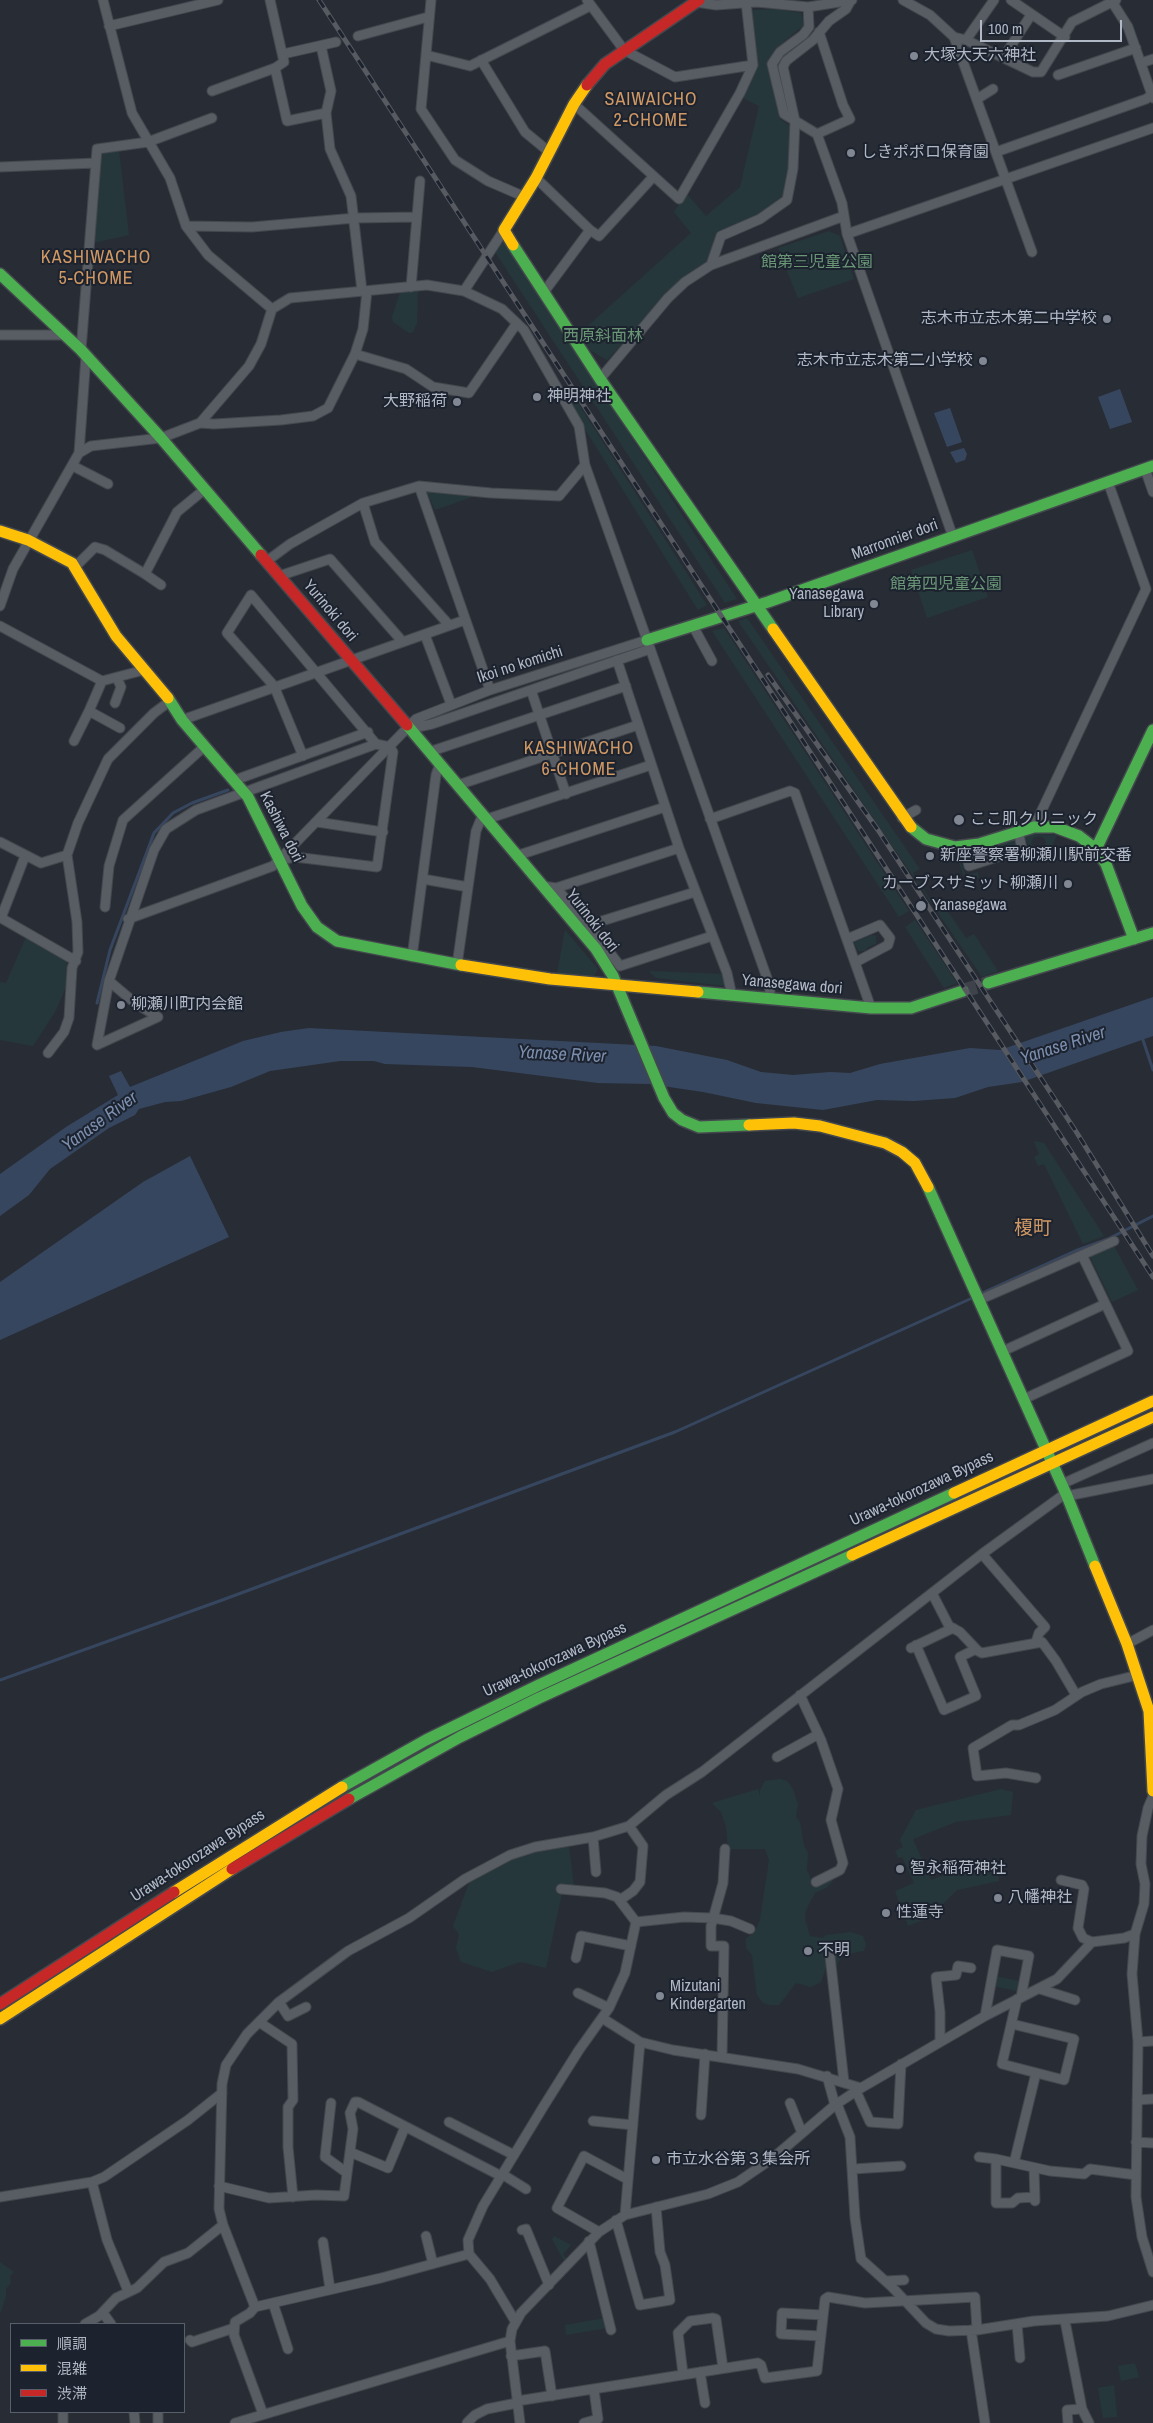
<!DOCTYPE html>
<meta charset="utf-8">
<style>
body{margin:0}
#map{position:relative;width:1153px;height:2423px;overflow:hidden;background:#282d35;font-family:"Archivo Narrow","Noto Sans JP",sans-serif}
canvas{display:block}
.legend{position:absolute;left:10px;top:2323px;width:175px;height:90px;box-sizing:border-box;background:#1c232f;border:1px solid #585f6b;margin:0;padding:6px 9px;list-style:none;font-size:15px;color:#b2b9c6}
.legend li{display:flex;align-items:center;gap:10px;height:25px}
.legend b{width:25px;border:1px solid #585f6b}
.scale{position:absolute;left:980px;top:20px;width:142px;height:22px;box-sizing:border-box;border:2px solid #b2b9c6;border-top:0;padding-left:6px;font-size:15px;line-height:18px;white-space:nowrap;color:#b2b9c6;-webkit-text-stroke:4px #1c232f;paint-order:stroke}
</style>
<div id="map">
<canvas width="1153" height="2423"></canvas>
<ul class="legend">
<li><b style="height:6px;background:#4caf50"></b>順調</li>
<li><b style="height:6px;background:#ffc107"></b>混雑</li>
<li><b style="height:6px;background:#c62828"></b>渋滞</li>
</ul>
<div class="scale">100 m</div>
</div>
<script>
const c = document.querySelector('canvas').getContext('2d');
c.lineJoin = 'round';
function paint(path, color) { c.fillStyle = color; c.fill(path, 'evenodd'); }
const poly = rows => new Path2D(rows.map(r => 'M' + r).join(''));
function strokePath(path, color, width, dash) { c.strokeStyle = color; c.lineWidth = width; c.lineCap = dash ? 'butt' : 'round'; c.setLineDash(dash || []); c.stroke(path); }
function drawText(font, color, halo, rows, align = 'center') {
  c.font = font + ' "Archivo Narrow","Noto Sans JP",sans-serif'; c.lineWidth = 4; c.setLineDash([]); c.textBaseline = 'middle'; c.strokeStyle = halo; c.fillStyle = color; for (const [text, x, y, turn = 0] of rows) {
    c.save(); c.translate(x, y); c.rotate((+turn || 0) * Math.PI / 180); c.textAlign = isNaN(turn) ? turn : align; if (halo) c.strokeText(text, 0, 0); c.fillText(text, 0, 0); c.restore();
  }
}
const green = poly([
 [776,9,801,13,804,21,804,25,775,49,767,65,780,119,791,127,789,172,784,199,756,218,718,234,708,263,683,280,607,360,590,350,580,333,691,233,674,212,686,193,706,216,740,187,759,106,741,97,757,66,752,12,754,10],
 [119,151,129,235,89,244,100,153],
 [829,231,840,236,854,279,798,298,778,248],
 [501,242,505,243,737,599,725,603,495,252],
 [418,291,417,322,413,332,409,333,393,322,392,317,400,292],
 [571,392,707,605,698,610,583,426,569,396],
 [428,489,442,490,463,495,475,496,435,510,426,491],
 [972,550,988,597,927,618,911,570],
 [747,618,920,869,913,873,935,907,942,903,966,938,974,934,998,971,982,977,738,621],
 [724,628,909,911,899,917,712,631],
 [1034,834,1057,835,1050,851,1045,848,1046,842,1044,838,1039,836,1033,838,1031,843,1036,853,1034,858,1029,860,1025,855,1029,847,1025,837],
 [1014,837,1018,845,970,860,967,852],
 [943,852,957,854,966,875,978,872,979,878,965,880,959,863,946,859],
 [915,920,957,983,944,988,905,927],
 [565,930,598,969,594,976,557,973],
 [27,935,67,960,66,987,55,1012,33,1046,0,1040,0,982,6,983],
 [872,935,876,936,876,944,868,947,865,951,858,951,854,942],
 [649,971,724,974,727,982,724,986,656,978],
 [1034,1141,1044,1143,1104,1236,1083,1244,1044,1164,1038,1166,1034,1157,1039,1154],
 [1114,1246,1138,1290,1112,1302,1090,1257,1091,1254],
 [780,1779,787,1781,793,1789,798,1804,796,1817,800,1822,804,1846,808,1852,807,1870,813,1883,832,1879,833,1881,826,1888,815,1893,806,1910,805,1919,810,1936,823,1938,826,1935,851,1932,863,1936,866,1944,864,1951,843,1955,837,1964,826,1968,821,1982,811,1987,796,1983,779,2005,770,2005,763,2003,757,1995,752,1955,746,1948,746,1938,754,1933,760,1920,769,1860,765,1849,728,1849,726,1827,721,1812,712,1803,758,1789,760,1796,760,1790,765,1781],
 [1001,1789,1013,1792,1011,1815,956,1822,913,1839,931,1880,969,1866,996,1861,999,1881,957,1890,930,1917,908,1926,895,1891,914,1883,902,1857,898,1858,895,1851,903,1847,900,1840,916,1810],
 [569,1846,574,1887,567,1884,563,1888,546,1968,520,1962,492,1972,461,1962,456,1948,459,1934,453,1926,469,1883,477,1876,512,1859,540,1851],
 [995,1976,1019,1981,1017,1991,993,1986],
 [554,2236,571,2245,563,2254,567,2259,564,2261,552,2239],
 [0,2262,14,2272,10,2276,11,2283,6,2289,6,2296,0,2314],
 [605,2318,607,2328,566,2335,565,2325],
 [1135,2363,1139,2377,1121,2381,1118,2366],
 [1114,2385,1117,2417,1103,2418,1098,2388]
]);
const water = poly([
 [1120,389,1132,422,1110,429,1098,397],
 [950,408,962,442,947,447,934,413],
 [964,448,967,454,965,460,956,463,950,452],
 [1153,997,1153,1036,1022,1082,988,1087,955,1098,914,1101,877,1100,823,1110,756,1103,703,1092,649,1084,598,1083,472,1067,385,1064,374,1061,340,1061,270,1071,231,1087,181,1101,165,1102,139,1109,135,1115,109,1128,50,1169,29,1195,0,1216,0,1174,66,1127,118,1095,109,1076,121,1071,130,1087,243,1041,281,1032,309,1028,656,1046,727,1060,761,1072,793,1075,830,1072,850,1073,880,1064,970,1048,1000,1050],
 [190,1156,229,1237,0,1340,0,1282,143,1182]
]);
const stream = poly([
 [97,1003,110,950,154,833,173,813,192,803,228,790],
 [1142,1037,1153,1070],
 [982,1293,1075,1251,1108,1239,1153,1216],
 [0,1680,225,1599,675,1432,970,1299]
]);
const secondaryTunnel = poly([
 [963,991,988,983]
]);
const street = poly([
 [103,0,132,113,170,178,186,226,208,255,272,309],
 [270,0,284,62,275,68,287,121,326,113],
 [431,0,421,109,455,160,488,181,525,197],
 [587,0,624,50,675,77,753,65,746,2],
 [903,0,930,15,954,37,1032,252],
 [1011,0,1065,37],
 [1111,0,1128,27,1153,98],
 [696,2,716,5,757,2,808,7,852,0],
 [808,7,809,27,803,35,780,52,772,64,784,114,817,134,842,203,847,234,953,537],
 [109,26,218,0],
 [358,36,428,17],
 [954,37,966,40,1033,72,1041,72,1072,22,1116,0],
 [966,40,994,0],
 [321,46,331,91,326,113,330,149,351,196,362,291],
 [283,54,336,42],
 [426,55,470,66,590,6],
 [1003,58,1031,15],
 [481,60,525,132,548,151],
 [1141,63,1153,59],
 [1058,75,1136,48],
 [212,91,275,68],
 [977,99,993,89],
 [574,104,679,199,740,93,753,65],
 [817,134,850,119,843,105,819,32],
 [996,152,1146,99,1153,94],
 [0,167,96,163],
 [536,178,590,230],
 [186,226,252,227,355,218,417,217],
 [847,234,1153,128],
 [711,265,721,236,760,219,787,200,793,169,795,121,783,67,786,61,813,40,829,21,846,9,851,0],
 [411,287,420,181],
 [464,291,504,230],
 [544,292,590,230,599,236,653,177],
 [0,335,66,335],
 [81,350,97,149,148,142,212,118],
 [355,354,406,369,433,387,469,393,517,323],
 [600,379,668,298,685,282,711,265,844,216],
 [200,423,214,424,281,420,313,416,328,408,355,354,363,329,367,291],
 [79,453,86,356],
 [73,466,108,484],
 [1145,469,1153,492],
 [419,486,490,690],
 [363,503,375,542,449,625],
 [267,561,290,544,363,503,419,486,491,493,559,496,585,465],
 [75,567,95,547,105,550,145,574],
 [279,576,330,559,402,641],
 [161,585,145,574,177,512,205,489],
 [0,606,13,569,79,453,91,446,161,438,200,423,249,366,261,344,272,309,290,298,427,285,464,291,502,309,524,330,579,426,585,465,767,978,770,991,769,999],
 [0,626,102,681,144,670],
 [693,626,712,661],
 [425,635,451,704],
 [617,660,679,848,727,973,732,996],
 [102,681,89,711,120,728],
 [531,690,566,794],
 [115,703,121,687,117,678],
 [182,720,465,620],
 [408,729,432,724,650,649],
 [74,741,89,711],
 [429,752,626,686],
 [235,780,368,732],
 [458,785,638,725],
 [902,818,916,810],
 [487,819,651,765],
 [710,819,790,791,795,793,871,1008],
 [317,822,383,832],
 [1034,827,1146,589,1108,482],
 [0,842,41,863,67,855,78,823,108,759,154,713,170,701],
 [964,847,969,866,1022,849,1018,830],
 [519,855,665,807],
 [25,856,1,918,76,961],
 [280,860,295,857,377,867,393,752,390,747,376,744,251,595,227,633,274,686,303,756],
 [423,879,468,887],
 [543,886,556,888,589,925,620,966,712,936],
 [556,888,679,848],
 [105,907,109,866,123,820,205,746],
 [128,919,273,866,416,719,490,690,647,640],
 [589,925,695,892],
 [847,939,880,925,890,938,888,945,856,962],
 [412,957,436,775,440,764],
 [457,965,476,831,483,814],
 [109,981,97,1045,158,1017,135,1003,109,981,154,850,166,829,196,810,376,744],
 [48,1053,64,1032,69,1018,72,968,78,952,77,922,67,855],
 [979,1300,1114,1241],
 [1001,1352,1105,1304],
 [1024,1399,1128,1351,1082,1255],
 [1062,1484,1153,1443],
 [1067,1496,1153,1479],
 [982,1554,1045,1627,1039,1633,1036,1642],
 [932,1593,949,1626,960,1632,978,1651,982,1653,1042,1642,1056,1661,1076,1695],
 [1127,1644,1153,1630],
 [916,1645,944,1710,976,1696,960,1657,976,1649],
 [911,1648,953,1628],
 [800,1695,821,1740,838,1789,831,1820,843,1863,840,1870,816,1882],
 [777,1757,817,1735],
 [1036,1778,1006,1773,977,1776,973,1748,1012,1725,1019,1725,1055,1710,1082,1692,1101,1684,1138,1675],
 [1153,1796,1148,1808,1142,1836,1141,1864,1145,1884,1144,1904,1135,1934,1132,1974,1138,2042,1136,2197,1142,2237,1153,2272],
 [593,1837,596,1872],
 [1061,1880,1082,1885,1084,1889,1078,1928,1083,1938,1092,1942],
 [561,1889,605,1893,617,1897,636,1922],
 [620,1900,633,1891,640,1882,643,1846,629,1826],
 [636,1922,684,1917,713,1918,731,1921,750,1929],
 [830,1956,844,2082],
 [576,1958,581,1936,631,1946],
 [1040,1989,1075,2000],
 [578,1993,609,2008],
 [279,2002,288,2016,306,2007],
 [985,2016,997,1950,1029,1956,1021,1997],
 [602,2018,640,2042,673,2050,798,2069,861,2088],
 [259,2022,292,2044,293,2100,288,2107,288,2147,293,2197],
 [1012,2024,1074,2039,1064,2080,1002,2064,1017,1999],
 [940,2041,940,2012,936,1977,956,1975,958,1966,971,1968],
 [1138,2042,1153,2041],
 [722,2057,724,1946,711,1946,711,1926,723,1883,725,1849],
 [827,2076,835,2105],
 [856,2091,870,2122,898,2124,901,2064],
 [1137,2100,1153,2099],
 [331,2103,325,2157,347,2173],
 [790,2103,802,2133],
 [837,2104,850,2137,855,2218,861,2259,892,2287,926,2323,936,2329,949,2331,977,2330,1034,2321,1108,2316,1153,2305],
 [701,2115,705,2054],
 [593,2121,633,2125],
 [449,2122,514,2155],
 [1136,2142,1153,2143],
 [350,2152,388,2168,405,2127],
 [979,2157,996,2159,1050,2171,1084,2174,1090,2169,1136,2175],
 [996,2159,996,2203,1012,2203,1018,2198,1035,2197],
 [1014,2163,1036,2073],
 [1034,2168,1035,2201],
 [853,2169,901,2166],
 [502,2174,526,2189],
 [92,2182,107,2240,128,2291],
 [219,2186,269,2198,316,2195,344,2196,353,2129,350,2113,355,2102,358,2102,501,2176],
 [0,2197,92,2182,104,2177,188,2120,222,2093],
 [625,2215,640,2042],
 [616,2220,640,2305,670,2300,665,2265,660,2252,656,2207],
 [522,2230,526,2229,549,2285],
 [599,2232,557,2208,584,2156,627,2179],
 [426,2236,433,2264],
 [589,2241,611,2330],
 [323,2242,330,2289],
 [886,2281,904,2280],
 [273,2303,288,2349],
 [255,2307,223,2225,219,2209,222,2084,226,2065,247,2034,279,2002,348,1951,409,1918,465,1879,510,1855,535,1847,593,1837,629,1826,666,1795,702,1772,982,1554,1066,1493],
 [103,2313,111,2324],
 [515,2321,490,2279,469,2254,468,2240,483,2206,545,2104,579,2050,609,2008,625,1973,636,1922],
 [1065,2321,1082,2409,1089,2423],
 [85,2324,99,2316,116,2298,137,2288,164,2262,188,2253,223,2225],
 [1017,2324,1020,2358],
 [971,2330,985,2423],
 [821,2336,781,2334,782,2313,823,2315],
 [190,2340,192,2342,234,2328],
 [511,2356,545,2351,552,2396],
 [700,2372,705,2403],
 [683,2374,678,2333,690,2321,713,2318,716,2319,723,2368],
 [517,2401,758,2363,761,2365,765,2378,817,2371,825,2299,828,2297,865,2303,975,2297,977,2330],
 [63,2412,63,2423],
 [134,2412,135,2423],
 [158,2412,158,2423],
 [263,2414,234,2335,235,2322,250,2313,255,2307,381,2278,469,2254],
 [235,2423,510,2341],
 [467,2423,475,2415,487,2409,517,2403],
 [520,2423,510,2341,512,2329,521,2313,599,2232,625,2215,708,2194,738,2182,773,2158,835,2105,861,2088,985,2016,1057,1979,1092,1942,1124,1938,1135,1934],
 [584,2423,598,2419,594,2390],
 [1068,2423,1067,2410,1082,2409]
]);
const fast = poly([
 [513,245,600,379,773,629],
 [0,274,81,350,161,438,261,555],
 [647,640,768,602,1153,466],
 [168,698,182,720,248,797,302,906,317,927,337,941,461,965],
 [407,725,596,949,613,976,664,1098,673,1113,682,1120,699,1127,749,1125],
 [911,827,926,839,955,847,979,844,1034,827,1055,827,1079,836,1096,849,1106,864,1134,939],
 [1096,849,1153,730],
 [988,983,1153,933],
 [698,992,871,1008,911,1008,963,991],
 [928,1187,1067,1496,1095,1566],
 [342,1787,426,1740,539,1685,954,1493],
 [349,1799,460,1737,539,1698,852,1555]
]);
const slow = poly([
 [513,245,504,230,536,178,574,104,587,85],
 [0,531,28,540,72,563,116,636,168,698],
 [773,629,911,827],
 [461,965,550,979,698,992],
 [749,1125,794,1123,820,1126,885,1143,902,1152,915,1163,928,1187],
 [954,1493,1153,1401],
 [852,1555,1153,1417],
 [1095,1566,1127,1644,1149,1711,1153,1791],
 [174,1892,342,1787],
 [0,2019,232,1869]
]);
const jam = poly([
 [587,85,605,64,699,0],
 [261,555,407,725],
 [232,1869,349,1799],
 [0,2004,174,1892]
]);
const rail = poly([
 [319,0,1153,1277],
 [768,675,878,830,1077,1133,1153,1256]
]);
const markers = [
 [914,56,5,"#828893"],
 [851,153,5,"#828893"],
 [1107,319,5,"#828893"],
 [983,361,5,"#828893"],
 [537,397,5,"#828893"],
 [457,402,5,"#828893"],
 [874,604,5,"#828893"],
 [959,820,6,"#828893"],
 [930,856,5,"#828893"],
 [1068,884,5,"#828893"],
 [921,906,6,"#828893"],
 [121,1005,5,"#828893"],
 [900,1869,5,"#828893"],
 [998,1898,5,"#828893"],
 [886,1913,5,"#828893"],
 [808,1951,5,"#828893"],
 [660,1996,5,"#828893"],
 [656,2160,5,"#828893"]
];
const poiNames = [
 ["大塚大天六神社",924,56],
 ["しきポポロ保育園",861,153],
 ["志木市立志木第二中学校",1097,319,"right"],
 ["志木市立志木第二小学校",973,361,"right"],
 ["神明神社",547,397],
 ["大野稲荷",447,402,"right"],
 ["Yanasegawa",864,595,"right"],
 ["Library",864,613,"right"],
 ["ここ肌クリニック",970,820],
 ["新座警察署柳瀬川駅前交番",940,856],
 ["カーブスサミット柳瀬川",1058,884,"right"],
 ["Yanasegawa",932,906],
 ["柳瀬川町内会館",131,1005],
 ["智永稲荷神社",910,1869],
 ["八幡神社",1008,1898],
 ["性蓮寺",896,1913],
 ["不明",818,1951],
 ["Mizutani",670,1987],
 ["Kindergarten",670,2005],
 ["市立水谷第３集会所",666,2160]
];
const parkNames = [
 ["館第三児童公園",817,263],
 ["西原斜面林",603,337],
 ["館第四児童公園",946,585]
];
const streetNames = [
 ["Marronnier dori",895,540,-20],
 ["Yurinoki dori",330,611,50],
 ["Ikoi no komichi",520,665,-18],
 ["Kashiwa dori",281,827,63],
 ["Yurinoki dori",592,921,52],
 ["Yanasegawa dori",792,985,5],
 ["Urawa-tokorozawa Bypass",922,1489,-25],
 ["Urawa-tokorozawa Bypass",555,1660,-25],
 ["Urawa-tokorozawa Bypass",198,1856,-33]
];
const neighbourhoodNames = [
 ["SAIWAICHO",651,100],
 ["2-CHOME",651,121],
 ["KASHIWACHO",96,258],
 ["5-CHOME",96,279],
 ["KASHIWACHO",579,749],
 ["6-CHOME",579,770]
];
const waterNames = [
 ["Yanase River",1063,1046,-18],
 ["Yanase River",562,1055,3],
 ["Yanase River",100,1122,-36]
];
const quarterNames = [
 ["榎町",1033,1229]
];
paint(green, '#25373a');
paint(water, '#37465f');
strokePath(stream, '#37465f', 3);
strokePath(secondaryTunnel, '#3d424b', 14, [14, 7]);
strokePath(street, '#44484e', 11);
strokePath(fast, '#44484e', 14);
strokePath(slow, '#44484e', 14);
strokePath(jam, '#44484e', 14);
strokePath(street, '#585c63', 9);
strokePath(fast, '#4caf50', 11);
strokePath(slow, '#ffc107', 11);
strokePath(jam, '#c62828', 11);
strokePath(rail, '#575a60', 5);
strokePath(rail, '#1c232f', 3, [9]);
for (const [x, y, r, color] of markers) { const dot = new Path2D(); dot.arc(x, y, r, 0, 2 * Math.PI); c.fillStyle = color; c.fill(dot); strokePath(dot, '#1c232f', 2); }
drawText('16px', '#b2b9c6', '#1c232f', poiNames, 'left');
drawText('16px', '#6a9676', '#1c232f', parkNames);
drawText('16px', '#b2b9c6', '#1c232f', streetNames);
c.letterSpacing = '1px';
drawText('18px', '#d09863', '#1c232f', neighbourhoodNames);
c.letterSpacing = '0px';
drawText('italic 18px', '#7b8ead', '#1c232f', waterNames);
drawText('19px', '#d09863', '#1c232f', quarterNames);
</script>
